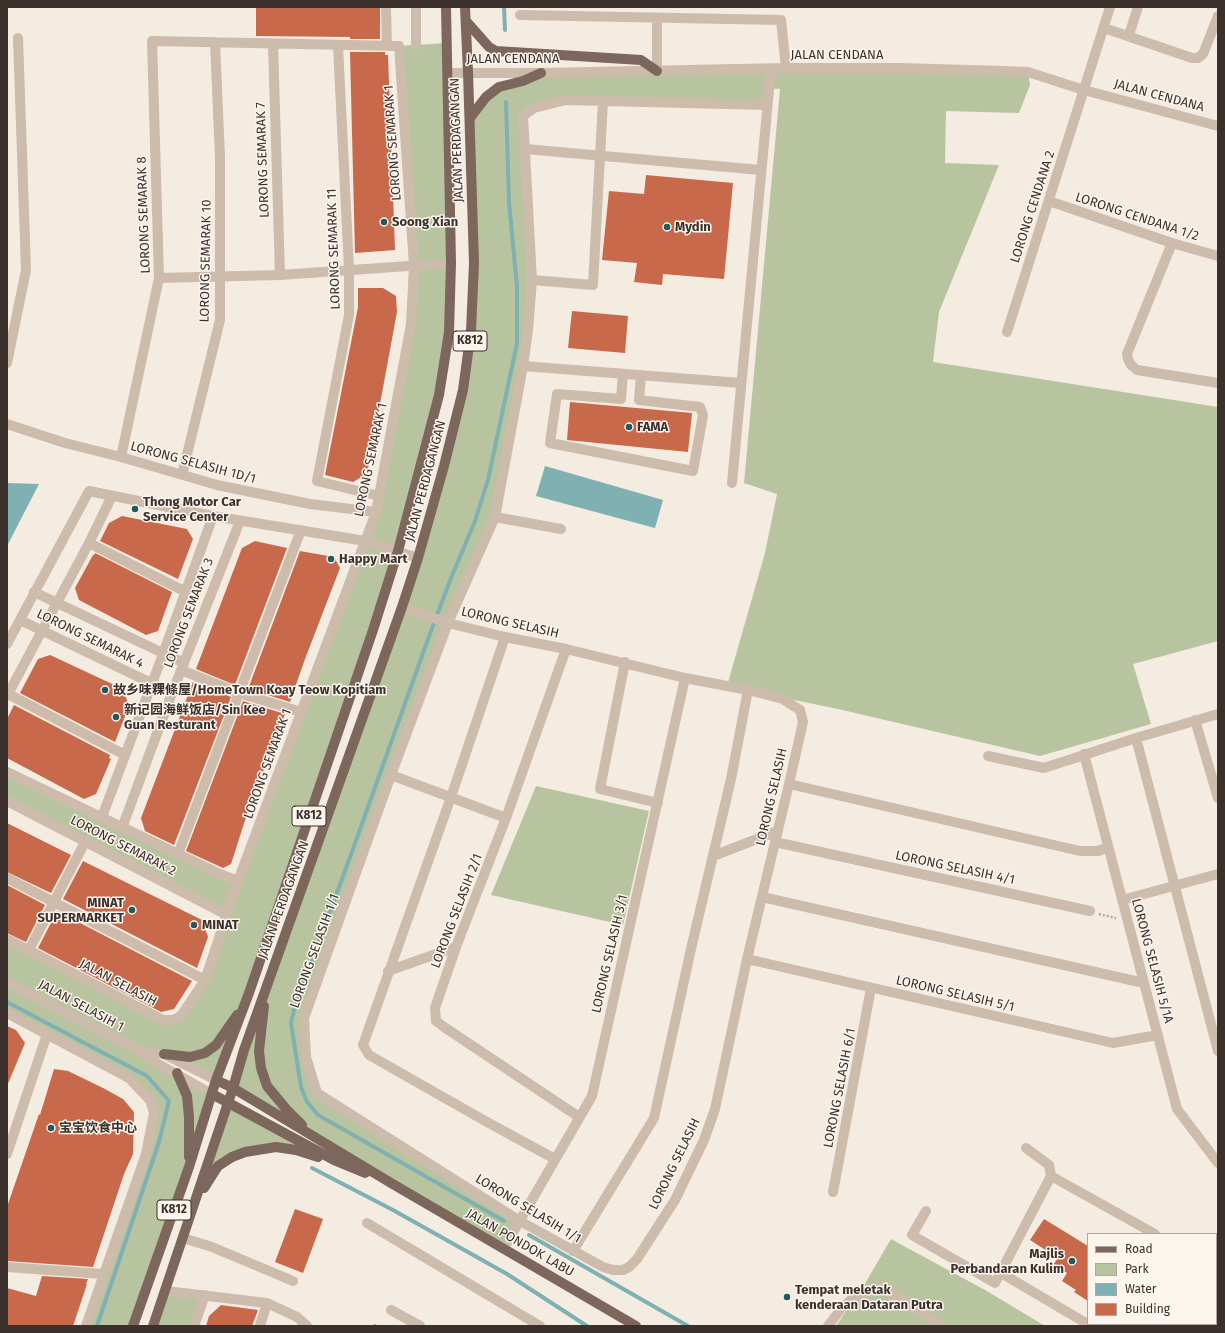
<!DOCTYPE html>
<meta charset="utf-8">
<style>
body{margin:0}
#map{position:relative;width:1225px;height:1333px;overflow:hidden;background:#f4ebe1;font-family:"Fira Sans",sans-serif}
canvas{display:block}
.frame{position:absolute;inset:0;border:8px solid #3b302b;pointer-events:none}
.legend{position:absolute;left:1087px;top:1233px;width:130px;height:92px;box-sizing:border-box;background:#fbf5ee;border:1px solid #aea6a0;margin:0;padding:5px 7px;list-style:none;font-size:12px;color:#3b302b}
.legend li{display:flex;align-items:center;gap:8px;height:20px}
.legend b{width:20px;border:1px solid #aea6a0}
</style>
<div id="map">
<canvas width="1225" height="1333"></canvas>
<div class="frame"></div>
<ul class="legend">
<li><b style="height:5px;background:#7d675c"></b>Road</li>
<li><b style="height:11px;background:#b8c4a0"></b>Park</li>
<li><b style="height:11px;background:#7fb0b2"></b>Water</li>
<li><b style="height:11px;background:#c8694b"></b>Building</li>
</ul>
</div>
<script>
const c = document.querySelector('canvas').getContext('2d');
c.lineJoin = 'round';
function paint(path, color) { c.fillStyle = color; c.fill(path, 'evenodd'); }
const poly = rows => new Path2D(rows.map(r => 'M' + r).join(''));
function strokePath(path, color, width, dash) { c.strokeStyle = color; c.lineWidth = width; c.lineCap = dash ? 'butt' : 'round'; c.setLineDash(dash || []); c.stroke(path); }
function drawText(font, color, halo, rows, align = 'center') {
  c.font = font + ' "Fira Sans","Noto Sans SC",sans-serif'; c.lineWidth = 3; c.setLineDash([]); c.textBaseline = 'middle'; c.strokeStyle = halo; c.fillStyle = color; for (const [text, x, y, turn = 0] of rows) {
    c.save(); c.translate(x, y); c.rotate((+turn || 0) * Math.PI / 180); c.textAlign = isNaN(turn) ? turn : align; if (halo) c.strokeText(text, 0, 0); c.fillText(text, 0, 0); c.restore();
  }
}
const green = poly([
 [448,43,449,332,398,551,216,1080,164,1054,144,1053,7,982,7,939,173,1020,205,980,227,915,7,801,7,772,238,881,365,541,411,324,414,266,399,46],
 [1028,72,1030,85,1019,113,946,111,945,163,999,165,939,312,933,362,1218,407,1218,641,1133,664,1151,724,1040,756,838,709,727,686,765,553,777,494,744,483,780,89,769,88,767,105,566,100,523,116,532,280,495,517,445,622,304,1018,317,1093,520,1221,504,1248,233,1088,402,607,463,391,471,331,470,118,486,97,541,73],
 [536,786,649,811,623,925,491,895],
 [7,984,212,1094,133,1326,85,1326,103,1274,154,1113,138,1086,7,1013],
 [228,1102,336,1161,276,1147,232,1157,206,1182],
 [891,1239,985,1290,1045,1326,836,1326,863,1287],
 [166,1291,205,1295,194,1326,153,1326]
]);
const water = poly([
 [545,466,663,500,655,528,536,496],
 [7,483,39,484,7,546]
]);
const stream = poly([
 [504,7,505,30],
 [7,1002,147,1076,169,1101,159,1142,97,1326],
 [312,1168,393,1210,507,1274,587,1326],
 [504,1221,318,1115,307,1102,301,1087,291,1023,294,1010,353,849,428,639,451,578,475,521,488,480,517,343,517,287,509,202,506,102],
 [529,1235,688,1326]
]);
const building = poly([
 [256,7,380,7,380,39,350,39,350,37,256,36],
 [350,52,385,52,385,55,388,55,395,250,355,253],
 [646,175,733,183,724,279,663,274,662,285,634,282,637,263,602,260,609,191,644,194],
 [358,288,383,288,396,296,397,312,367,474,353,482,325,475,358,307],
 [572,311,628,316,625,353,568,348],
 [570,402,692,413,688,452,567,440],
 [122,516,187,529,193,539,178,579,100,541,109,523],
 [255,541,287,548,235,685,196,669,242,548],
 [300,551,334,557,340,568,305,659,290,702,248,689],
 [95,553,172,592,158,631,146,635,79,600,75,588,93,555,94,555],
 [50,655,123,689,129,706,115,742,20,693,38,659],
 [193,682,231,697,174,845,145,831,141,818],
 [243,701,285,714,248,811,231,864,223,868,186,851],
 [14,705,110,755,109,758,111,759,96,794,84,799,7,758,7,719],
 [7,823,71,855,51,893,7,872],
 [83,861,202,920,208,937,197,968,63,899],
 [7,885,45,905,26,942,7,933],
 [57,911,192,981,174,1009,161,1012,38,948],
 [7,1026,16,1030,25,1043,7,1086],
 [54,1069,68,1071,103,1088,123,1099,134,1112,133,1154,124,1174,93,1267,7,1261,7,1207,39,1114,40,1115],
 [295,1209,323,1219,303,1273,275,1262],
 [1044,1219,1088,1246,1088,1301,1074,1292,1076,1290,1062,1281,1067,1273,1053,1265,1058,1258,1030,1240],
 [42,1276,88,1279,86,1284,87,1284,73,1326,7,1326,7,1288,36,1296],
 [221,1305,258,1310,252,1326,206,1326,209,1316]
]);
const path = poly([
 [1099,914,1116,918],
 [375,1326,375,1324]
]);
const minor = poly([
 [386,7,387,46],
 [520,15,781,20,786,68],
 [657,18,657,71],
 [1104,28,1192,58,1198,58,1203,54,1218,16],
 [1129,35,1138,7],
 [273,44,280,275],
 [338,45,349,270,349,315,317,481,379,496],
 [416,46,416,7],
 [448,73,541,73,786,68,900,68,1004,71,1028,72,1084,90,1218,126],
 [525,149,761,170],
 [1049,201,1172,243,1218,256],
 [1172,243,1127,354,1128,359,1131,365,1137,370,1218,383],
 [159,278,280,275,451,263],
 [532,280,593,285,603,101],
 [1007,332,1110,7],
 [7,363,26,270,18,38],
 [523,366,741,383],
 [623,374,621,399,557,394,550,443,693,471,703,415,700,407,639,400,641,375],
 [7,424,65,443,121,457,217,485,310,504,376,512],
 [182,475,220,320,220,157,215,42],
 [732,483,771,69],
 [495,517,561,529],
 [89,543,186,592],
 [34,592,184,663],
 [402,607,445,622,448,623,505,637,566,649,685,678,748,690,783,699,800,710,803,722,789,784,747,959,715,1109,704,1140,675,1200,637,1259,629,1267,623,1270,613,1270,603,1267,520,1221,317,1093,306,1057,304,1018,391,775,448,623,495,517,523,366,528,330,532,280,523,116,534,108,566,100,767,105],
 [20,620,172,693],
 [505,637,451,797,363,1045,369,1055,487,1122,555,1159],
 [7,644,89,491,213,516,365,541,418,558],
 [566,649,506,818,456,947,435,1008,436,1021,444,1027,579,1117],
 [625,662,600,789,658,803],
 [181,670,239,693,301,712],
 [8,694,125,755],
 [7,696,89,543,112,496],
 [1195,720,1218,798],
 [1136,738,1218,1051],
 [1084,754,1177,1109,1218,1163],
 [988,756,1044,768,1136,738,1218,714],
 [7,772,220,874,238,881],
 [391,775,506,818],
 [789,784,1080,851,1098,851,1108,847],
 [7,801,227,915],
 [102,817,163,654,213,516],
 [122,828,172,693,240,521],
 [775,842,1090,911],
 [178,854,301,530],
 [713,856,778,831],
 [7,878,205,980],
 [762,897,1144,983],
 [1122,900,1218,874],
 [7,939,163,1020,173,1020,179,1017,183,1013,205,980,238,881,376,512,411,324,414,266,399,46,152,41,159,278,121,457],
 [29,950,85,842],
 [747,959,1113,1043,1158,1035],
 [388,971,456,947],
 [7,982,144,1053,153,1061,212,1094],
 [7,1013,129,1078,150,1100,154,1113,146,1154,86,1326],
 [144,1053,158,1053,164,1054,216,1080],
 [7,1154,47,1034],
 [1051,1176,1155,1234],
 [833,1192,871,988],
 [926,1211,912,1235,995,1283,1051,1176,1049,1165,1026,1148],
 [367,1223,540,1326],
 [183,1238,212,1247,293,1281],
 [504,1248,592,1096,685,678],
 [573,1251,654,1118,691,949,731,779,748,690],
 [7,1267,103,1274],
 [1216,1268,1218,1269],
 [1001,1273,1091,1326],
 [166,1291,267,1303,297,1317,307,1326],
 [391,1310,420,1326],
 [194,1326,205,1295],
 [260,1326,267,1303],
 [828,1326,841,1309,853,1298,877,1288,882,1287,942,1326]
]);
const major = poly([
 [466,21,489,47,496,51,641,60,657,71],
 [470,118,486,97,499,87,523,81,541,73],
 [264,1006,259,1051,261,1068,267,1086,287,1110,302,1125],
 [164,1054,190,1057,205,1053,216,1045,237,1015],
 [177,1073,187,1096,189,1117,189,1157],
 [216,1080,233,1088,391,1183,636,1326],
 [212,1094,336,1161,365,1173],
 [204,1188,218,1166,232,1157,245,1152,276,1147,296,1150,318,1157],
 [133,1326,189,1167,216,1080,249,993,373,630,398,551,439,395,449,332,451,263,446,7],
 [153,1326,233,1088,244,1050,402,607,418,558,444,466,463,390,471,331,474,263,468,72,465,7]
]);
const markers = [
 [384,222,4,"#1f5a5e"],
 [667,227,4,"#1f5a5e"],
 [629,427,4,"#1f5a5e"],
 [135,509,4,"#1f5a5e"],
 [331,559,4,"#1f5a5e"],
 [105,690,4,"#1f5a5e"],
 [116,717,4,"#1f5a5e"],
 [132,910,4,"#1f5a5e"],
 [194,925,4,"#1f5a5e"],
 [51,1128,4,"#1f5a5e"],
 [1072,1261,4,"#1f5a5e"],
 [787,1297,4,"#1f5a5e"]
];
const shields = [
 [470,341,34],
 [309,816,34],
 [174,1210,34]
];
const shieldNames = [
 ["K812",470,341],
 ["K812",309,816],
 ["K812",174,1210]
];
const streetNames = [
 ["JALAN CENDANA",837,55],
 ["JALAN CENDANA",513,59],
 ["JALAN CENDANA",1159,96,15],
 ["JALAN PERDAGANGAN",457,140,-92],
 ["LORONG SEMARAK 1",393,143,-94],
 ["LORONG SEMARAK 7",263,160,-92],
 ["LORONG CENDANA 2",1033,207,-72],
 ["LORONG SEMARAK 8",144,215,-92],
 ["LORONG CENDANA 1/2",1137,217,18],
 ["LORONG SEMARAK 11",334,249,-92],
 ["LORONG SEMARAK 10",206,261,-89],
 ["LORONG SEMARAK 1",371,460,-78],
 ["LORONG SELASIH 1D/1",193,463,15],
 ["JALAN PERDAGANGAN",426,481,-75],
 ["LORONG SEMARAK 3",189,613,-69],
 ["LORONG SELASIH",510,623,13],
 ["LORONG SEMARAK 4",90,639,26],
 ["LORONG SEMARAK 1",268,764,-70],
 ["LORONG SELASIH",772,797,-77],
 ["LORONG SEMARAK 2",123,846,27],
 ["LORONG SELASIH 4/1",955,868,12],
 ["JALAN PERDAGANGAN",284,900,-70],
 ["LORONG SELASIH 2/1",457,911,-69],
 ["LORONG SELASIH 1/1",315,951,-70],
 ["LORONG SELASIH 3/1",610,954,-77],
 ["LORONG SELASIH 5/1A",1152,961,75],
 ["JALAN SELASIH",118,983,28],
 ["LORONG SELASIH 5/1",955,994,13],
 ["JALAN SELASIH 1",81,1006,28],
 ["LORONG SELASIH 6/1",840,1088,-79],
 ["LORONG SELASIH",675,1164,-64],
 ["LORONG SELASIH 1/1",528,1209,31],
 ["JALAN PONDOK LABU",520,1243,30]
];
const poiNames = [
 ["Soong Xian",392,222],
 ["Mydin",675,227],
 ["FAMA",637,427],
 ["Thong Motor Car",143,502],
 ["Service Center",143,517],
 ["Happy Mart",339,559],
 ["故乡味粿條屋/HomeTown Koay Teow Kopitiam",113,690],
 ["新记园海鲜饭店/Sin Kee",124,710],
 ["Guan Resturant",124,725],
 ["MINAT",124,903,"right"],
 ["SUPERMARKET",124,918,"right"],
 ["MINAT",202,925],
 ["宝宝饮食中心",59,1128],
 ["Majlis",1064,1254,"right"],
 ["Perbandaran Kulim",1064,1269,"right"],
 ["Tempat meletak",795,1290],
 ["kenderaan Dataran Putra",795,1305]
];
paint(green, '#b8c4a0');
paint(water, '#7fb0b2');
strokePath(stream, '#7fb0b2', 4);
paint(building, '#c8694b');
strokePath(path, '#b9a596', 2.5, [2, 2]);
strokePath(minor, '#cdbbac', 10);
strokePath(major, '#7d675c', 10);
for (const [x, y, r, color] of markers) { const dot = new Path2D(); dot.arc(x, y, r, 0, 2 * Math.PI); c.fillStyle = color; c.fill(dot); strokePath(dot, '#fbf5ee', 1.5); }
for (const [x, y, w] of shields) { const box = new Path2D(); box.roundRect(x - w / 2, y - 10, w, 20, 3); c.fillStyle = '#fbf5ee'; c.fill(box); strokePath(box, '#3b302b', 1); }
drawText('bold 12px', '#3b302b', null, shieldNames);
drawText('13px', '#3b302b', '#fbf5ee', streetNames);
drawText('bold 13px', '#3b302b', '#fbf5ee', poiNames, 'left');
</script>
